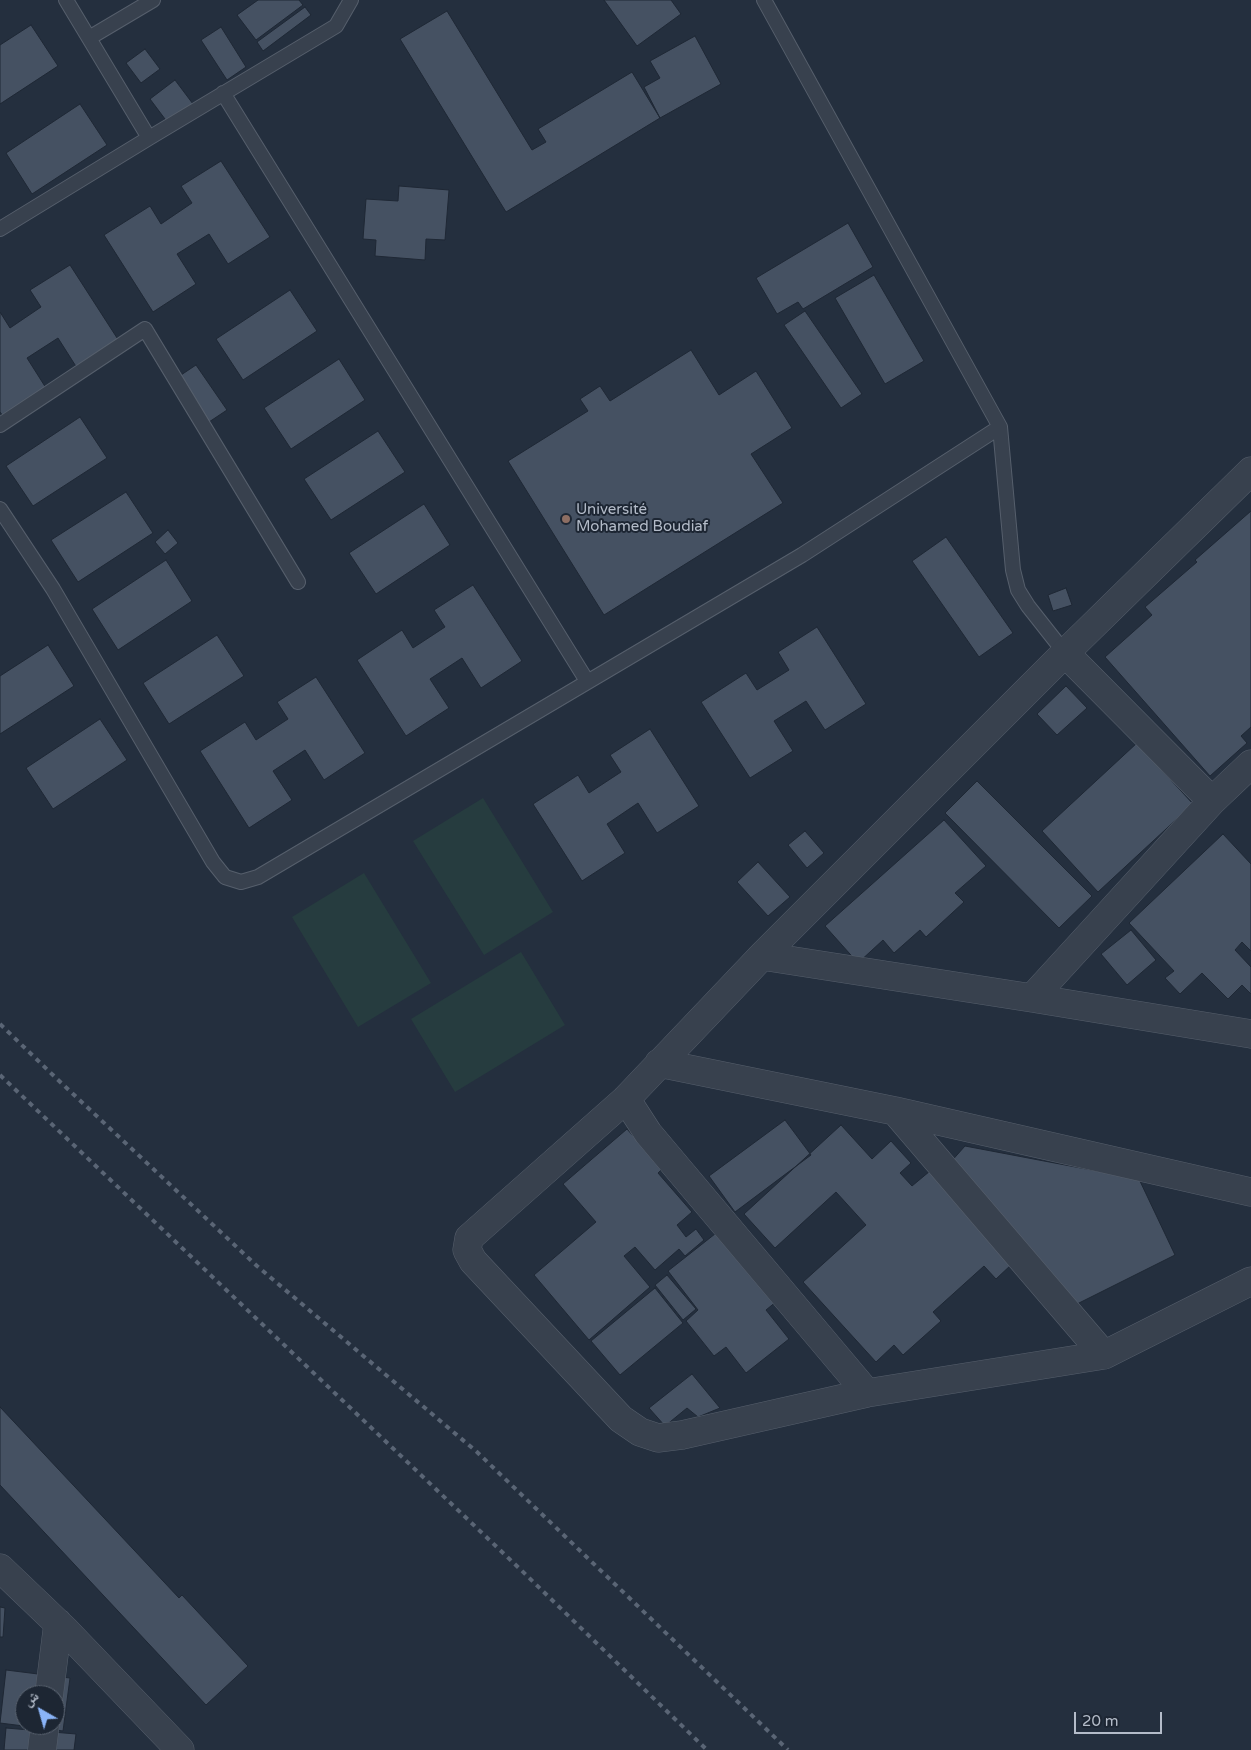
<!DOCTYPE html>
<meta charset="utf-8">
<style>
body{margin:0}
#map{position:relative;width:1251px;height:1750px;overflow:hidden;background:#242f3e;font-family:"Varela Round","Noto Naskh Arabic",sans-serif}
canvas{display:block}
.north{position:absolute;left:15px;top:1685px;width:50px;height:50px;box-sizing:border-box;background:#1d2633;border:1px solid #59626f;border-radius:50%;rotate:322deg;font-size:14px;font-weight:700;line-height:20px;text-align:center;color:#b4bcc9}
.north::after{content:'';display:block;margin:auto;width:18px;height:22px;background:#8ab4f8;clip-path:polygon(50% 0,100% 100%,50% 72%,0 100%)}
.scale{position:absolute;left:1074px;top:1712px;width:88px;height:22px;box-sizing:border-box;border:2px solid #b4bcc9;border-top:0;padding-left:6px;font-size:15px;line-height:18px;white-space:nowrap;color:#b4bcc9;-webkit-text-stroke:4px #1d2633;paint-order:stroke}
</style>
<div id="map">
<canvas width="1251" height="1750"></canvas>
<div class="north">ش</div>
<div class="scale">20 m</div>
</div>
<script>
const c = document.querySelector('canvas').getContext('2d');
c.lineJoin = 'round';
function paint(path, color) { c.fillStyle = color; c.fill(path, 'evenodd'); }
const poly = rows => new Path2D(rows.map(r => 'M' + r).join(''));
function strokePath(path, color, width, dash) { c.strokeStyle = color; c.lineWidth = width; c.lineCap = dash ? 'butt' : 'round'; c.setLineDash(dash || []); c.stroke(path); }
function drawText(font, color, halo, rows, align = 'center') {
  c.font = font + ' "Varela Round",sans-serif'; c.lineWidth = 4; c.setLineDash([]); c.textBaseline = 'middle'; c.strokeStyle = halo; c.fillStyle = color; for (const [text, x, y, turn = 0] of rows) {
    c.save(); c.translate(x, y); c.rotate((+turn || 0) * Math.PI / 180); c.textAlign = isNaN(turn) ? turn : align; if (halo) c.strokeText(text, 0, 0); c.fillText(text, 0, 0); c.restore();
  }
}
const green = poly([
 [483,798,553,912,484,955,413,841],
 [364,873,431,983,358,1027,292,917],
 [521,952,565,1025,455,1092,411,1019]
]);
const building = poly([
 [258,0,299,0,303,5,256,40,237,15,258,0],
 [604,0,671,0,681,14,637,46,604,0],
 [305,7,311,15,263,51,257,42,305,7],
 [447,11,532,150,546,142,538,129,632,72,660,118,506,212,400,39,447,11],
 [31,25,58,66,0,104,0,45,31,25],
 [221,27,246,67,227,80,201,40,221,27],
 [695,36,721,84,660,118,644,87,660,78,650,61,695,36],
 [145,49,160,69,141,83,126,63,145,49],
 [175,80,193,104,168,123,150,99,175,80],
 [80,104,107,145,32,194,6,153,80,104],
 [221,161,270,237,228,264,209,234,177,254,196,284,153,312,104,235,150,206,161,224,192,203,181,186,221,161],
 [399,186,449,190,445,240,426,239,425,260,375,256,376,240,363,239,366,199,398,201,399,186],
 [848,223,873,267,803,309,798,302,777,314,756,278,848,223],
 [70,265,119,341,77,368,58,338,27,358,46,388,3,416,0,412,0,312,10,328,41,307,30,290,70,265],
 [874,275,924,361,885,384,835,298,874,275],
 [290,290,317,331,243,380,216,339,290,290],
 [805,311,862,394,841,408,784,325,805,311],
 [691,350,719,395,756,371,792,428,751,454,783,503,604,615,508,461,588,411,580,399,600,386,610,401,691,350],
 [339,359,365,400,291,449,264,408,339,359],
 [196,365,227,410,203,426,172,381,196,365],
 [80,417,107,458,33,506,6,466,80,417],
 [378,431,405,472,331,520,304,479,378,431],
 [126,492,153,533,78,582,51,540,126,492],
 [424,504,450,545,376,594,349,553,424,504],
 [1251,511,1251,727,1241,736,1247,743,1210,776,1105,657,1152,615,1145,607,1197,562,1195,560,1251,511],
 [168,530,178,543,165,554,155,542,168,530],
 [946,537,1013,633,979,657,912,561,946,537],
 [166,560,192,601,118,650,92,609,166,560],
 [473,585,522,661,481,688,462,658,430,679,449,708,406,736,357,660,402,630,413,648,445,627,434,610,473,585],
 [1066,588,1072,605,1053,611,1048,595,1066,588],
 [817,627,866,704,825,730,806,701,774,721,793,751,750,778,701,702,746,673,757,690,789,670,778,652,817,627],
 [217,635,244,676,169,724,143,683,217,635],
 [48,645,74,686,0,734,0,676,48,645],
 [316,677,365,753,324,780,305,750,273,771,292,800,249,828,200,751,245,722,256,740,288,719,277,702,316,677],
 [1066,686,1087,708,1057,735,1037,714,1066,686],
 [100,719,127,760,53,809,26,768,100,719],
 [650,729,699,806,657,833,638,803,607,824,625,853,582,881,533,804,578,775,589,793,621,772,610,755,650,729],
 [1137,743,1193,804,1098,892,1042,831,1137,743],
 [977,781,1092,896,1059,928,945,813,977,781],
 [944,820,986,866,955,893,964,902,926,937,920,930,894,953,883,940,858,963,825,926,944,820],
 [805,831,824,853,807,868,788,845,805,831],
 [1223,834,1251,864,1251,951,1242,942,1235,950,1251,967,1251,994,1242,985,1228,999,1202,973,1180,994,1165,978,1174,971,1129,923,1223,834],
 [758,862,790,897,768,916,737,882,758,862],
 [1131,930,1156,960,1127,985,1101,954,1131,930],
 [785,1120,811,1155,735,1212,709,1176,785,1120],
 [841,1125,872,1159,891,1141,911,1163,900,1173,912,1186,930,1171,1012,1264,996,1279,984,1266,933,1312,941,1321,903,1355,894,1345,876,1362,803,1282,866,1225,836,1192,775,1248,744,1214,841,1125],
 [627,1129,662,1169,658,1173,692,1212,677,1225,686,1237,696,1229,704,1240,685,1256,679,1249,655,1270,635,1247,624,1256,650,1287,589,1340,534,1275,596,1222,563,1184,627,1129],
 [965,1146,1139,1179,1175,1255,1073,1306,949,1164,965,1146],
 [720,1230,777,1301,766,1310,789,1339,746,1373,726,1347,714,1356,686,1321,698,1310,668,1271,720,1230],
 [667,1275,696,1309,683,1320,655,1285,667,1275],
 [655,1288,683,1323,620,1375,591,1341,655,1288],
 [692,1374,720,1408,698,1417,687,1408,665,1426,649,1408,692,1374],
 [0,1407,179,1598,182,1595,248,1666,206,1705,0,1485,0,1407],
 [0,1607,5,1608,3,1637,0,1637,0,1607],
 [6,1670,70,1678,63,1731,0,1723,6,1670],
 [25,1695,55,1695,55,1725,25,1725,25,1695],
 [6,1728,76,1734,74,1750,4,1750,6,1728]
]);
const lane = poly([
 [66,0,149,138,336,26,351,0],
 [764,0,1000,427,1013,570,1018,590,1028,606,1065,653],
 [89,38,153,0],
 [223,93,587,681],
 [0,229,149,138],
 [0,425,145,329,298,582],
 [0,509,53,589,213,862,225,877,241,882,258,877,802,555,1000,427]
]);
const street = poly([
 [1251,471,1065,653,762,956,626,1099,469,1238,467,1250,473,1261,621,1419,640,1432,658,1438,682,1435,867,1393,1104,1355,1251,1281],
 [1065,653,1212,801],
 [762,956,1032,998,1251,1034],
 [1032,998,1212,801,1251,764],
 [659,1063,895,1111,1251,1192],
 [626,1099,648,1133,867,1393],
 [895,1111,1104,1355],
 [0,1568,66,1631,180,1750],
 [49,1695,58,1623],
 [42,1750,45,1725]
]);
const rail = poly([
 [0,1024,56,1078,257,1266,477,1452,788,1750],
 [0,1075,521,1570,707,1750]
]);
const markers = [
 [566,519,5,"#8d6e63"]
];
const poiNames = [
 ["Université",576,510],
 ["Mohamed Boudiaf",576,527]
];
paint(green, '#263c3f');
paint(building, '#455162');
strokePath(building, '#1f2835', 1);
strokePath(lane, '#565f6c', 16);
strokePath(street, '#565f6c', 29);
strokePath(lane, '#38414e', 14);
strokePath(street, '#38414e', 28);
strokePath(rail, '#5a6575', 4, [5, 5]);
for (const [x, y, r, color] of markers) { const dot = new Path2D(); dot.arc(x, y, r, 0, 2 * Math.PI); c.fillStyle = color; c.fill(dot); strokePath(dot, '#1d2633', 2); }
drawText('15px', '#b4bcc9', '#1d2633', poiNames, 'left');
</script>
